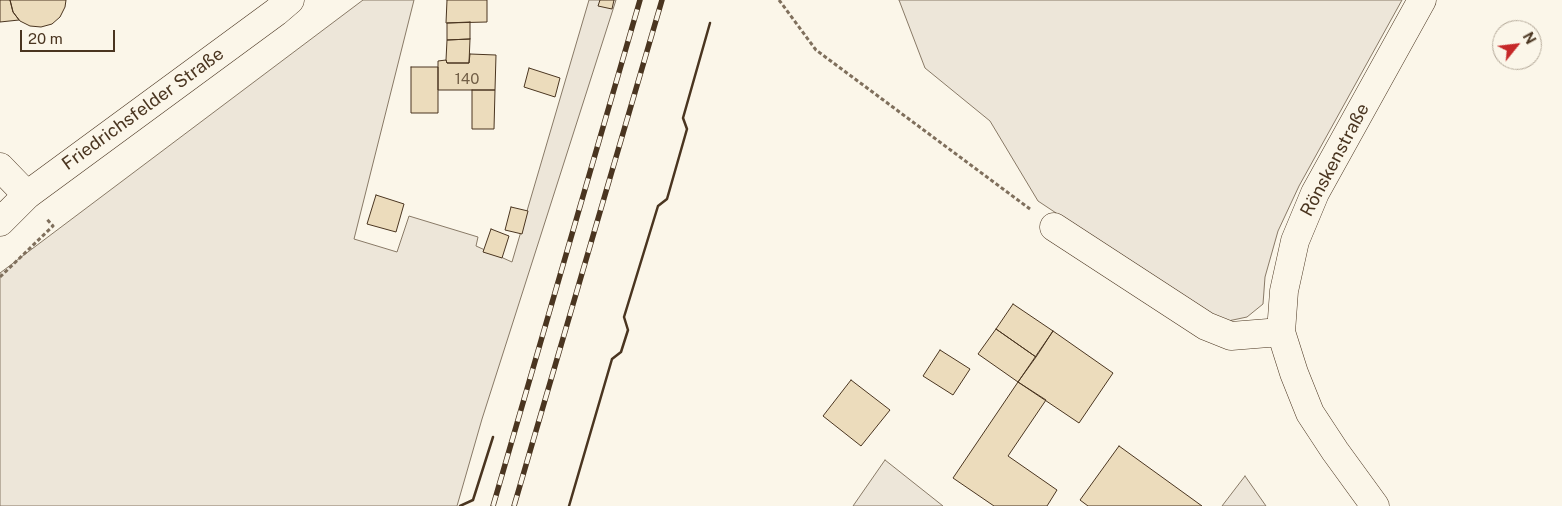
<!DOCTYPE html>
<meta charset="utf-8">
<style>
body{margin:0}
#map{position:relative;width:1562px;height:506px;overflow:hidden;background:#fbf6e9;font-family:"Public Sans",sans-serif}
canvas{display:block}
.north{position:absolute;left:1492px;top:20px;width:50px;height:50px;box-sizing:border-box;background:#fbf6e9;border:1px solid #b4a999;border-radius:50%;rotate:61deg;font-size:14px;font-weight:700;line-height:20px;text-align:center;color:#4a3520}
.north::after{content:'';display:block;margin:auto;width:18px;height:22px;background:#c62828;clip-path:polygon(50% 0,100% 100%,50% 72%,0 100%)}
.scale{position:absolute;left:20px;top:30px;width:95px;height:22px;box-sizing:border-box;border:2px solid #4a3520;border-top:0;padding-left:6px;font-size:15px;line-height:18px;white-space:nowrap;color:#4a3520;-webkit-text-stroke:4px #fbf6e9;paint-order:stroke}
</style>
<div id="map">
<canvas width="1562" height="506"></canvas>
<div class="north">N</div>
<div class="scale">20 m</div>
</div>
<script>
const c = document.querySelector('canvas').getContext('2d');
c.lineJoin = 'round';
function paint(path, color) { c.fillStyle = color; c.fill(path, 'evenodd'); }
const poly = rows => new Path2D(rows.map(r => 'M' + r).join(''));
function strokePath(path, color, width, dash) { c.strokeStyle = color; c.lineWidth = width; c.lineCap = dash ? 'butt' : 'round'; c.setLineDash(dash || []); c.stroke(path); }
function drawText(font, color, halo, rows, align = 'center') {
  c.font = font + ' "Public Sans",sans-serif'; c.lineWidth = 4; c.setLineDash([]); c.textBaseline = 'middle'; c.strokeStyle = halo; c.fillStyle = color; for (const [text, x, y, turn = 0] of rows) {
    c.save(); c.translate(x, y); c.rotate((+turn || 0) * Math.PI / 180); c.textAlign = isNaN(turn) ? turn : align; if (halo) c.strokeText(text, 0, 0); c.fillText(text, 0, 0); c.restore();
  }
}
const green = poly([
 [363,0,414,0,354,239,397,252,409,216,478,237,476,246,512,262,589,0,616,0,482,419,457,506,0,506,0,273,363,0],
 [899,0,1402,0,1299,186,1278,231,1265,277,1263,304,1247,317,1228,321,1208,314,1038,201,990,121,925,68,899,0],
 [885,460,943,506,853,506,885,460],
 [1245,476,1266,506,1222,506,1245,476]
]);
const building = poly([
 [0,0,10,0,13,12,19,20,0,22,0,0],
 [10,0,66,0,65,7,60,17,52,24,41,27,30,26,20,21,13,12,10,0],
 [447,0,487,0,487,22,446,23,447,0],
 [600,0,614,0,612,9,598,6,600,0],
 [470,22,470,39,447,40,447,23,470,22],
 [470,39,469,63,447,63,446,60,447,40,470,39],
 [470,54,496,55,495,90,438,90,438,61,446,60,447,63,469,63,470,54],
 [411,67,438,67,438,113,411,113,411,67],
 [529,68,560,78,555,97,524,87,529,68],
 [472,90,495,90,494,129,472,129,472,90],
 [376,195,404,204,396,232,367,224,376,195],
 [511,207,528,211,522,234,505,230,511,207],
 [491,229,509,236,502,258,483,252,491,229],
 [1013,304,1053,331,1036,357,996,329,1013,304],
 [996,329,1036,357,1018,382,978,354,996,329],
 [1053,331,1113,373,1079,423,1018,382,1053,331],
 [940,350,970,369,953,395,923,376,940,350],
 [851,380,890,410,861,446,823,416,851,380],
 [1018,382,1046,400,1008,456,1057,490,1047,506,994,506,953,478,1018,382],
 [1119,446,1202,506,1088,506,1080,500,1119,446]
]);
const path = poly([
 [779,0,816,50,1030,209],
 [0,277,53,226,46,218]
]);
const street = poly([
 [0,167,27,195],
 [1054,227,1206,326,1231,336,1281,332],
 [1375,506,1335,451,1310,413,1294,373,1281,332,1284,291,1295,241,1315,193,1422,0]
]);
const secondary = poly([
 [0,222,27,195,276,12,290,0]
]);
const rail = poly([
 [493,506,640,0],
 [514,506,662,0]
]);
const wall = poly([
 [460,506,473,500,493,437],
 [569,506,612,359,621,352,628,330,624,317,658,206,667,199,687,129,683,118,710,23]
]);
const numberNames = [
 ["140",467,79]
];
const streetNames = [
 ["Friedrichsfelder Straße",143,109,-36],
 ["Rönskenstraße",1335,160,-62]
];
paint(green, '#ede6d9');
strokePath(green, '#887966', 1);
paint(building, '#ecdcbc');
strokePath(building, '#4a3520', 1);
strokePath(street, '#4a3520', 29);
strokePath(secondary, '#4a3520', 29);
strokePath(path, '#7f6f5c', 3, [4, 2.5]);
strokePath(street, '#fbf6e9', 28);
strokePath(secondary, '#fbf6e9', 28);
strokePath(rail, '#4a3520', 5.5);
strokePath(rail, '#fbf6e9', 4, [11]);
strokePath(wall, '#4a3520', 2.5);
drawText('15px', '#725f47', null, numberNames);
drawText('18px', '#4a3520', '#fbf6e9', streetNames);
</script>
